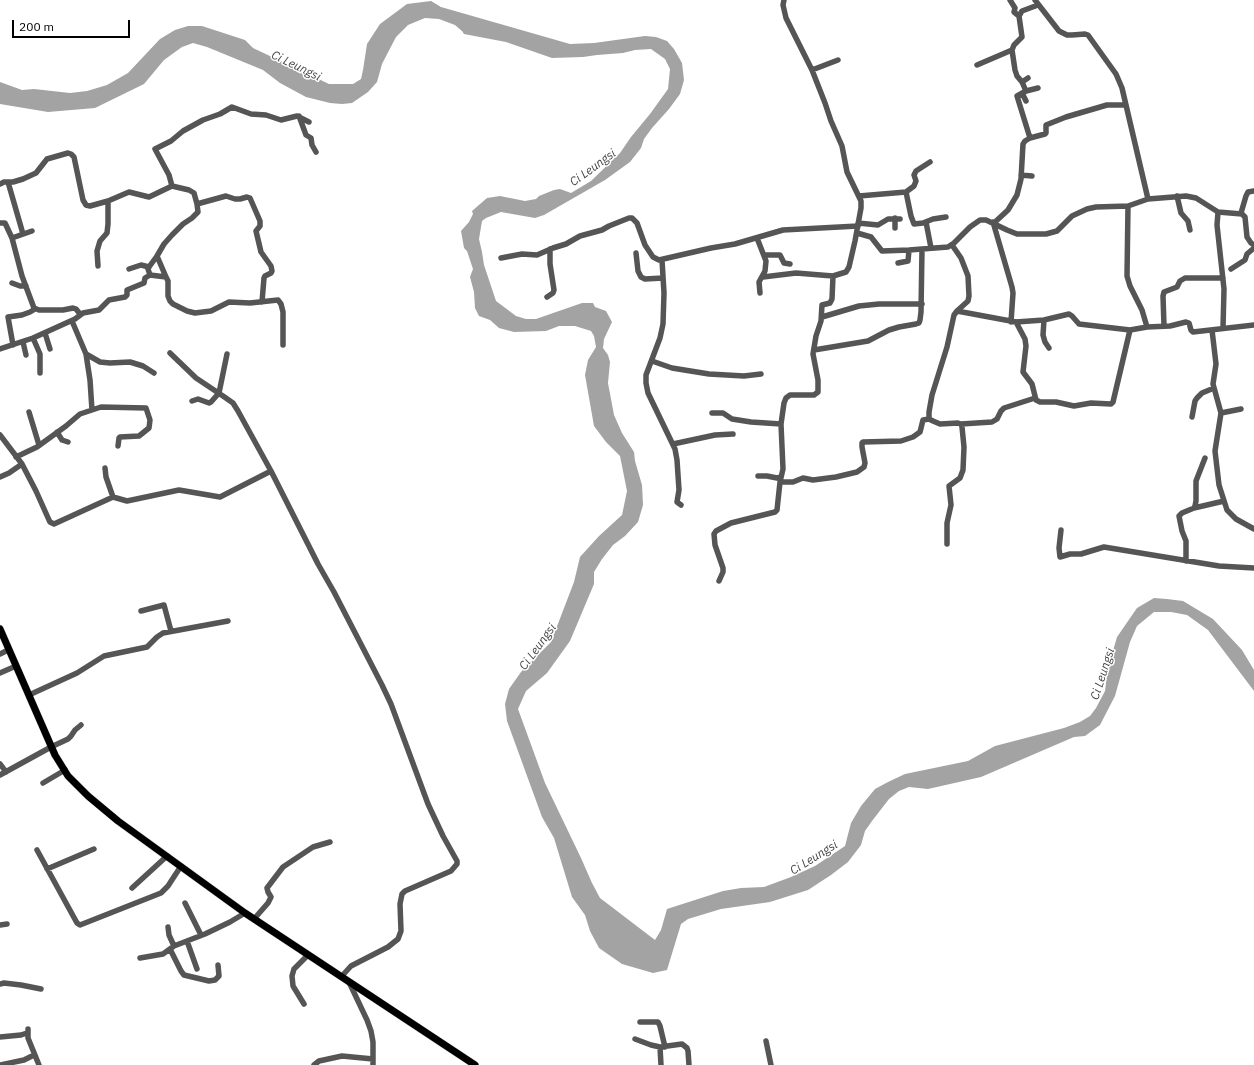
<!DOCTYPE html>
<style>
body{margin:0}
#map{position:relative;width:1254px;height:1065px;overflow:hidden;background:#fff;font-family:"IBM Plex Sans",sans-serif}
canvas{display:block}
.scale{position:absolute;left:12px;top:20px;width:118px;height:18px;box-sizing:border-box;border:2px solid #000;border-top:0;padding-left:5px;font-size:12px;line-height:14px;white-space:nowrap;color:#000;-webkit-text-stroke:3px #fff;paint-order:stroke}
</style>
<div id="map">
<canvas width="1254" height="1065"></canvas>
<div class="scale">200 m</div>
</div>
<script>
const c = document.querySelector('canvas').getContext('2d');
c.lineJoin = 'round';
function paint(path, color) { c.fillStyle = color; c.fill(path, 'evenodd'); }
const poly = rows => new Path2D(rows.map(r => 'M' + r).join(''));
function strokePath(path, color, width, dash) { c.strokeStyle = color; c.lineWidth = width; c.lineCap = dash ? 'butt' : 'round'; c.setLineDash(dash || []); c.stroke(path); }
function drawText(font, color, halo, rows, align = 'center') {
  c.font = font + ' "IBM Plex Sans",sans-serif'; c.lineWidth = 3; c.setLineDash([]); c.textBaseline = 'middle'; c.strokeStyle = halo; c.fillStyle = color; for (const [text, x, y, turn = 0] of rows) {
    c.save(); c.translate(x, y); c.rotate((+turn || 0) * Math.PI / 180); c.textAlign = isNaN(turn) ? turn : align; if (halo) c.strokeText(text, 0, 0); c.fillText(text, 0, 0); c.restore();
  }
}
const water = poly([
 [431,1,441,7,570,44,594,43,645,36,656,37,667,41,674,49,682,63,684,80,680,94,669,109,652,128,644,139,641,148,630,162,605,180,544,215,535,218,501,212,486,218,482,221,479,239,482,252,484,265,496,301,516,316,526,319,536,319,582,303,593,303,595,307,606,311,612,322,604,339,603,348,608,355,610,362,608,383,614,415,622,433,634,452,635,461,642,485,643,505,638,522,625,536,613,545,602,559,594,572,594,584,570,641,547,673,526,691,518,709,545,783,581,858,592,883,600,898,655,940,661,930,667,909,723,891,741,888,764,887,791,877,815,866,845,846,851,823,861,806,875,789,888,782,905,774,968,761,995,746,1064,728,1080,722,1090,716,1096,708,1105,691,1108,668,1117,637,1137,608,1154,598,1167,599,1183,601,1213,619,1242,650,1254,670,1254,691,1208,630,1187,615,1171,612,1154,612,1137,626,1130,642,1115,696,1100,725,1085,736,1074,737,981,777,928,789,909,787,899,791,889,799,872,821,865,831,861,845,848,862,831,875,808,890,770,902,721,909,688,919,681,924,667,970,653,973,622,964,599,948,590,931,585,915,572,897,554,838,542,817,507,721,505,704,509,689,521,672,551,642,574,582,580,557,599,536,622,515,627,491,620,456,606,442,594,426,585,375,588,360,596,347,594,336,591,331,575,326,559,326,546,331,514,332,499,328,490,320,479,316,475,308,474,292,470,277,473,269,467,251,464,248,461,231,469,222,473,214,472,211,487,198,500,196,525,201,536,199,539,196,554,190,560,189,571,193,591,181,620,153,631,137,650,114,668,89,670,69,665,59,651,49,635,50,623,53,597,55,583,57,552,58,506,42,464,34,462,31,455,25,439,19,425,18,408,25,396,37,382,64,377,82,368,92,352,103,342,104,330,103,306,97,280,83,263,70,207,47,193,43,182,47,164,60,144,84,95,108,48,112,0,104,0,82,22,90,34,89,70,93,87,91,107,85,128,73,160,39,175,30,188,26,202,26,245,40,253,48,329,84,353,84,361,79,363,70,367,44,380,24,407,4]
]);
const minor = poly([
 [1010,0,1015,8,1014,12,1019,16],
 [1035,0,1059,31,1067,35,1072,35,1085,34,1088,35,1116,74,1122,88,1148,199],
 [977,65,1012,50],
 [812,70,838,60],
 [1022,82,1017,76,1015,70,1012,50,1014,45,1022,37,1019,16,1022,11,1038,5],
 [1026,91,1022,82,1028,78],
 [1022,93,1026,101],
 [299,116,306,135,311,138,312,145,316,152],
 [1030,138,1017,96,1026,91,1038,88],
 [1021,175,1032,176],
 [8,182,23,234],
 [0,184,4,182,13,182,23,179,36,173,47,159,68,153,71,154,74,157,83,200,86,205,90,206,108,201,129,192,149,197,172,186,169,175,155,149,171,141,183,131,203,120,220,114,232,107,251,114,266,115,281,120,297,116,309,122],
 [172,186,189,190,194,193,197,204,198,212,192,218,183,224,172,235,164,244,157,256,149,267,148,269,150,275,166,277,168,281,168,296,170,301,173,304,187,311,195,313,211,311,229,302,250,303,278,300,281,304,283,312,283,345],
 [906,192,911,216,914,224,923,223,933,219,946,217],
 [859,196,906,192,914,186,916,181,914,175,916,171,930,162],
 [1177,196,1181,213,1188,221,1190,230],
 [197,204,226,196,235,199,240,199,247,197,250,198,260,221,260,226,256,231,261,252,271,266,272,271,271,273,265,276,264,278,262,302],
 [1128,206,1127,276,1130,286,1142,310,1147,327],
 [1218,212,1217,225,1224,289,1223,328],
 [1241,213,1246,196,1248,192,1254,191],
 [926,222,931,248],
 [993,222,1012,287,1013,293,1011,322],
 [0,223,5,223,12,238,22,276,34,308,39,310,63,310,73,308,76,309,80,314],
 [858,223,878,225,888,219,900,219],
 [994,223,1008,210,1017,195,1021,179,1023,144,1025,141,1030,138,1045,134,1046,133,1046,125,1066,117,1107,105,1126,105],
 [895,228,895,218],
 [857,233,871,237,882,251,909,250,948,247,954,243,970,227,980,220,986,220,1007,230,1017,234,1046,234,1057,231,1072,216,1087,209,1096,207,1128,206,1148,199,1186,196,1196,198,1218,212,1242,214,1245,217,1247,237,1251,243,1254,245],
 [12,238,32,231],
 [757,238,766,261,765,271,759,282,760,293],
 [636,253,638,271,641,277,645,279,663,278],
 [764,255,780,255,784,263,790,264],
 [157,256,166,277],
 [501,258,522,254,537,255,553,248,566,244,580,236,602,230,609,226,629,218,632,218,637,223,645,245,653,257,659,260,711,248,735,244,783,230,858,226],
 [662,260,664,293,663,324,660,338,646,375,646,383,648,393,675,449,677,460,679,490,677,502,681,505],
 [898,263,908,261,909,250],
 [98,266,97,251,100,241,107,233,108,224,108,201],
 [129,269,141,265,149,267],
 [1231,269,1245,260,1247,254,1254,248],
 [763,277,796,273,833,276,846,272,849,267,855,241,861,208,861,201,847,172,842,146,831,121,825,103,812,70,786,18,783,5,784,0],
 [12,283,20,286,26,286],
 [547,297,553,293,554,290,550,264,550,249],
 [957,311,1016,322,1044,320,1069,314,1072,316,1079,324,1130,330],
 [822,317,859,306,879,304,922,304],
 [1044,320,1043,335,1045,342,1049,348],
 [72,321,86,354,100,362,110,363,130,362,143,366,154,373],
 [1016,322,1025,339,1026,346,1023,372,1032,384,1036,400,1040,402,1056,402,1074,406,1091,403,1111,404,1113,402,1130,330,1147,327,1170,326,1186,322,1189,323,1191,330,1193,332,1254,325],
 [1164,326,1163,296,1164,292,1177,287,1180,281,1185,278,1223,278],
 [1212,330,1216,364,1213,384,1221,413,1215,451,1219,485,1227,510,1236,519,1254,529],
 [45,333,50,349],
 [33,338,40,354,40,373],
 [23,342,26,355],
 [13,345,8,317,22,315,30,312,35,309],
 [0,349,33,338,75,319,83,313,99,310,109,300,125,297,127,295,127,290,144,283,145,278,150,275],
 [814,350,868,341,889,330,899,327,916,324,919,323,920,320,921,312,922,249],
 [170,353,196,378,223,396,233,403,238,411,271,471,318,564,334,592,382,685,391,704,428,804,443,836,457,861,457,864,451,871,405,891,402,894,400,904,401,931,398,939,388,947,351,966,341,977],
 [86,354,90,380,92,410],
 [652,361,672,368,709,374,744,376,761,374],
 [219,393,227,354],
 [192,401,198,399,209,403,211,402,219,393],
 [29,412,39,445],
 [712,413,723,413,732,419,751,422,781,424],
 [1221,413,1241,409],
 [1192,417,1195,401,1197,398,1202,393,1214,388],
 [961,424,992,422,997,419,1001,411,1004,408,1035,398],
 [57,432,62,440,68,442],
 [0,435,22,464,36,491,49,520,50,522,54,524,113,497,127,501,179,490,220,497,271,471],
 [673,444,715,435,733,434],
 [16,457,37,447,66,426,80,414,101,407,146,408,150,420,149,428,139,436,120,437,119,438,118,446],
 [105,468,106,477,113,497],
 [758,476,767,476,777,478,781,477],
 [0,477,9,473,22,464],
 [780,482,793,482,803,478,813,480,836,477,857,472,864,467,865,463,862,447,862,443,863,442,901,441,913,437,920,432,923,420,929,419],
 [1194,508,1224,501],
 [1061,530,1059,548,1060,557,1070,554,1081,554,1104,547,1219,566,1254,568],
 [947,544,947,523,951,505,949,486,960,478,963,470,964,447,962,427,961,424,958,423,940,424,933,421,929,419,929,412,932,395,947,347,954,315,957,311,968,301,969,296,968,276,961,258,952,245],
 [1186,561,1186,541,1182,531,1179,516,1182,513,1194,508,1195,506,1196,501,1196,481,1205,458],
 [719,581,723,572,723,568,715,545,714,534,716,531,731,523,775,512,777,510,780,482,783,469,781,424,784,403,786,398,790,395,814,395,818,392,818,380,813,354,816,336,821,321,822,305,830,303,832,299,833,276],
 [141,611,164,605,171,631],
 [0,654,8,650],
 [0,673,16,666],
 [29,695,77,673,104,656,147,647,157,637,163,633,228,621],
 [0,764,6,772],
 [0,775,51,747,68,739,71,736,75,730,81,725],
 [43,783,65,770],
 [37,850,77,923,80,925,161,893,168,886,181,866],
 [47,869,94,849],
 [132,888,167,856],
 [185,903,201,935],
 [254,919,268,903,271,897,268,892,267,888,283,867,313,847,330,842],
 [0,925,7,924],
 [168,927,169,935,174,946],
 [187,941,197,969],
 [170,949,181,971,184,975,209,981,215,980,219,976,218,965],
 [140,958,163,954,174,946,205,934,230,922,245,913],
 [349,982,367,1020,371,1031,373,1042,373,1065],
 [0,984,4,983,21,985,41,989],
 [304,1004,293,986,292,976,294,969,308,955],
 [640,1022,658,1022,660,1026,665,1047],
 [28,1029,28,1038,39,1065],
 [0,1037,21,1035,27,1033],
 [635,1039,651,1045,660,1047,682,1044,687,1048,688,1051,689,1065],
 [766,1041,771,1065],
 [660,1047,661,1065],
 [0,1065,24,1060,34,1055],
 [314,1065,319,1061,342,1056,373,1059]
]);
const major = poly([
 [0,629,55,755,68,776,88,796,118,821,245,913,475,1065]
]);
const waterNames = [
 ["Ci Leungsi",296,66,26],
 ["Ci Leungsi",593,168,-36],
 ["Ci Leungsi",538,647,-54],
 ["Ci Leungsi",1103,674,-72],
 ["Ci Leungsi",814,858,-32]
];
paint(water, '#a3a3a3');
strokePath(major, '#dbdbdb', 8);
strokePath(minor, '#555', 5.5);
strokePath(major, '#000', 7);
drawText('italic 12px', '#444', '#fff', waterNames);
</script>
